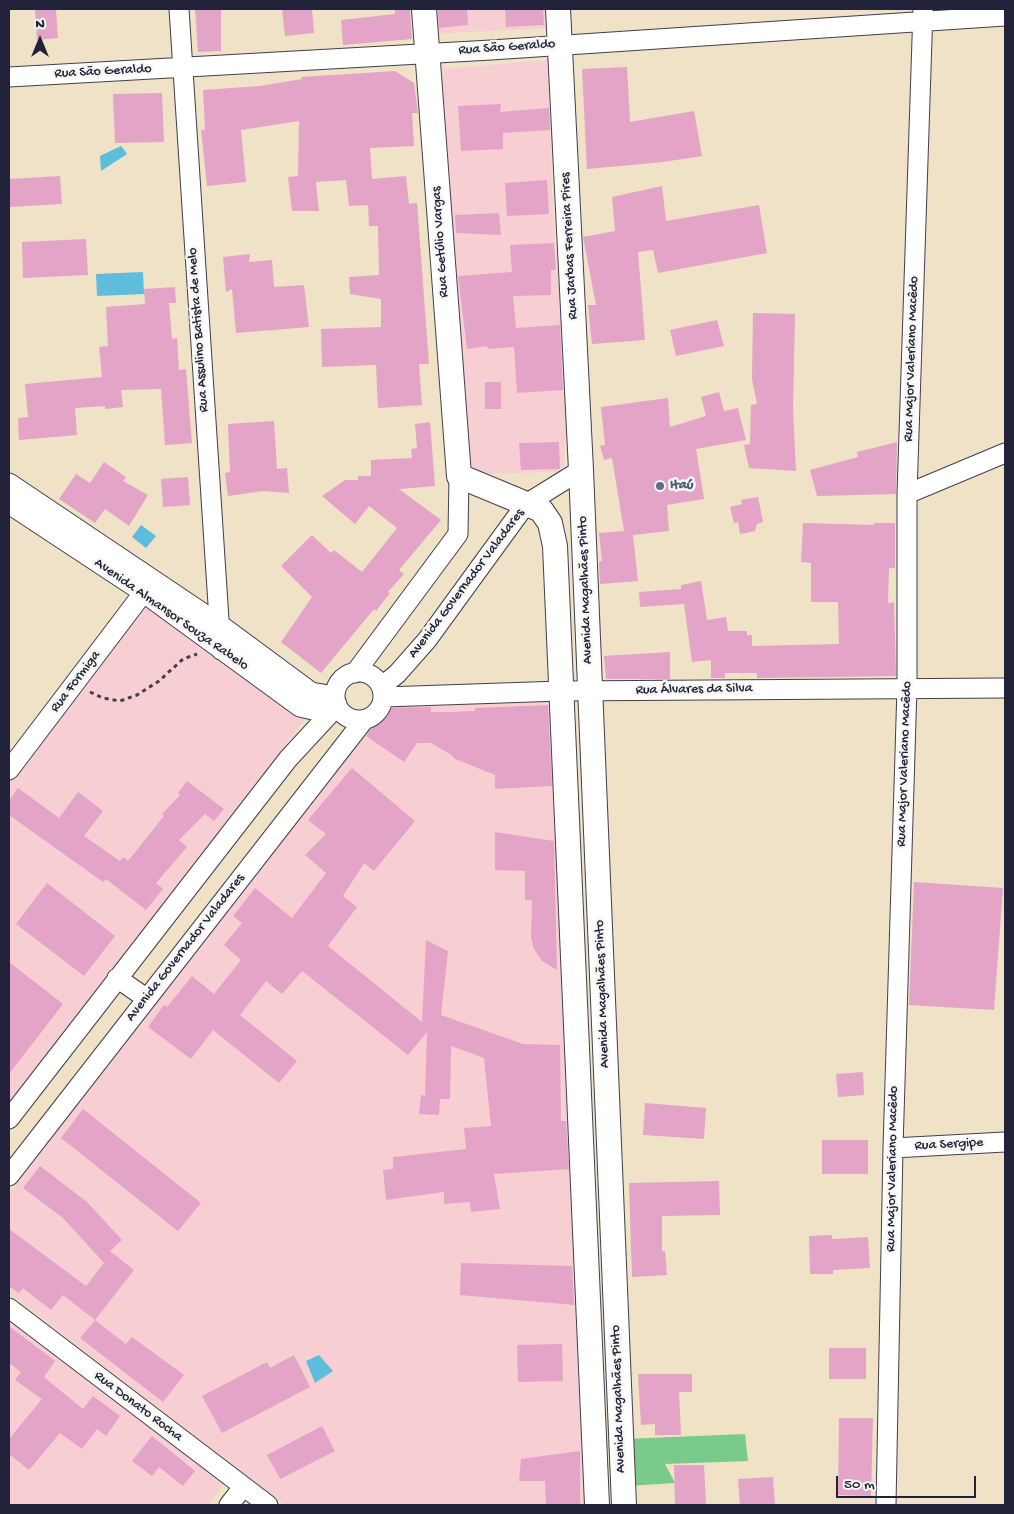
<!DOCTYPE html>
<meta charset="utf-8">
<style>
body{margin:0}
#map{position:relative;width:1014px;height:1514px;overflow:hidden;background:#efe2c6;font-family:"Gochi Hand",sans-serif}
canvas{display:block}
.frame{position:absolute;inset:0;border:10px solid #22223b;pointer-events:none}
.north{position:absolute;left:15px;top:15px;width:50px;height:50px;-webkit-text-stroke:4px #f6f6f2;paint-order:stroke;rotate:0deg;font-size:14px;font-weight:700;line-height:20px;text-align:center;color:#22223b}
.north::after{content:'';display:block;margin:auto;width:18px;height:22px;background:#22223b;clip-path:polygon(50% 0,100% 100%,50% 72%,0 100%)}
.scale{position:absolute;left:836px;top:1476px;width:140px;height:22px;box-sizing:border-box;border:2px solid #22223b;border-top:0;padding-left:6px;font-size:15px;line-height:18px;white-space:nowrap;color:#22223b;-webkit-text-stroke:4px #f6f6f2;paint-order:stroke}
</style>
<div id="map">
<canvas width="1014" height="1514"></canvas>
<div class="frame"></div>
<div class="north">N</div>
<div class="scale">50 m</div>
</div>
<script>
const c = document.querySelector('canvas').getContext('2d');
c.lineJoin = 'round';
function paint(path, color) { c.fillStyle = color; c.fill(path, 'evenodd'); }
const poly = rows => new Path2D(rows.map(r => 'M' + r).join(''));
function strokePath(path, color, width, dash) { c.strokeStyle = color; c.lineWidth = width; c.lineCap = dash ? 'butt' : 'round'; c.setLineDash(dash || []); c.stroke(path); }
function drawText(font, color, halo, rows, align = 'center') {
  c.font = font + ' "Gochi Hand",sans-serif'; c.lineWidth = 5; c.setLineDash([]); c.textBaseline = 'middle'; c.strokeStyle = halo; c.fillStyle = color; for (const [text, x, y, turn = 0] of rows) {
    c.save(); c.translate(x, y); c.rotate((+turn || 0) * Math.PI / 180); c.textAlign = isNaN(turn) ? turn : align; if (halo) c.strokeText(text, 0, 0); c.fillText(text, 0, 0); c.restore();
  }
}
const built = poly([
 [429,9,545,9,546,28,431,34],
 [548,60,553,215,568,390,564,463,560,472,470,474,440,69],
 [149,600,305,719,9,1103,9,781],
 [551,698,587,1505,285,1505,9,1293,9,1194,382,703],
 [9,1319,225,1483,208,1505,9,1505]
]);
const green = poly([
 [745,1434,748,1461,665,1464,675,1483,628,1486,625,1439]
]);
const water = poly([
 [121,146,127,154,101,171,100,156],
 [143,272,144,294,97,296,96,274],
 [141,525,156,536,146,548,132,537],
 [319,1355,333,1371,315,1383,306,1361]
]);
const building = poly([
 [35,9,56,9,58,38,37,40],
 [195,9,221,9,221,51,198,52],
 [282,9,312,9,314,33,285,36],
 [395,9,410,9,412,39,343,45,341,20,395,14],
 [438,9,467,9,468,25,439,28],
 [505,9,543,9,544,25,506,27],
 [627,67,630,122,694,111,702,156,663,162,587,169,582,69],
 [395,71,414,83,418,113,412,113,414,146,370,148,372,179,406,176,409,204,417,203,429,364,419,364,422,405,378,408,376,365,322,367,321,329,381,327,381,299,350,294,349,277,379,275,378,226,369,226,368,205,349,206,346,180,316,182,319,211,292,211,288,177,298,176,299,121,241,130,246,182,207,186,201,130,205,130,203,90,260,86,302,79,301,77],
 [162,93,164,142,115,143,113,94],
 [501,104,500,112,549,108,550,130,503,133,503,149,461,151,458,106],
 [60,176,62,204,10,207,9,179],
 [547,180,549,214,507,216,505,183],
 [662,186,666,221,759,205,767,253,658,273,653,250,638,252,645,340,592,344,588,305,596,305,583,237,615,231,612,197],
 [499,213,501,235,456,233,455,215],
 [86,239,88,275,23,278,22,242],
 [554,243,556,270,551,270,551,295,513,296,516,328,560,325,563,390,517,393,514,347,488,349,487,346,467,349,458,276,512,272,510,245],
 [250,254,249,262,272,260,274,287,304,285,309,327,236,333,232,289,226,292,223,257],
 [175,287,176,303,169,303,172,339,177,338,179,370,186,369,192,443,165,445,161,389,121,390,123,407,105,409,105,406,75,408,77,435,19,440,18,418,28,417,25,384,102,377,99,347,108,346,106,307,145,304,144,289],
 [753,313,795,314,793,409,796,471,749,468,744,445,750,444,751,405,757,404,752,379],
 [717,320,724,346,676,356,670,330],
 [485,382,501,382,501,409,485,409],
 [719,392,724,411,738,408,746,440,696,449,704,499,667,505,669,531,633,535,638,581,600,584,599,562,602,561,599,533,624,531,612,458,604,460,600,446,605,445,601,407,668,398,670,427,706,416,701,397],
 [274,421,277,469,287,468,289,493,263,491,228,496,225,473,230,472,228,424],
 [430,422,435,486,399,489,441,520,399,570,404,574,388,592,390,593,376,611,374,609,321,673,281,642,312,597,281,566,312,535,331,553,334,550,362,572,397,528,369,506,355,524,322,496,345,480,358,480,358,476,371,476,371,460,412,458,411,449,417,448,415,424],
 [559,442,560,469,521,470,519,443],
 [897,442,896,494,817,496,810,470,858,457,857,452],
 [104,462,126,477,123,481,148,495,129,526,105,509,95,523,59,499,76,474,90,483],
 [188,477,190,505,163,507,161,479],
 [758,497,763,522,757,524,755,531,740,534,738,522,734,523,730,507,742,504,741,500],
 [803,523,874,525,874,523,895,523,895,568,889,568,888,603,894,602,896,676,757,678,757,673,725,673,725,678,711,678,711,660,692,662,684,604,640,607,639,592,681,589,681,585,701,581,707,620,726,617,728,631,747,631,747,635,752,635,752,646,839,644,838,602,811,602,811,563,801,562],
 [670,652,670,679,606,679,604,656],
 [548,705,552,786,495,789,495,775,453,758,453,756,431,743,417,743,404,762,366,736,384,708,431,707,431,712,452,712,475,711,475,708],
 [352,768,415,821,374,871,364,863,343,896,357,907,328,946,422,1022,426,940,448,951,441,1015,523,1044,560,1045,561,1121,566,1121,569,1169,494,1174,500,1209,471,1212,470,1202,444,1204,444,1192,386,1200,383,1170,393,1169,393,1157,466,1149,464,1128,491,1126,484,1058,451,1046,450,1099,440,1099,439,1115,419,1114,421,1095,425,1096,427,1032,408,1055,302,971,282,994,266,981,240,1015,297,1061,279,1083,213,1030,191,1059,148,1027,164,1005,167,1007,192,976,214,994,241,960,224,945,242,923,233,916,255,888,292,918,326,873,305,855,326,834,308,820],
 [187,781,224,809,214,821,205,814,179,840,187,847,156,883,163,889,146,910,106,879,103,882,9,815,9,801,18,788,59,818,78,792,103,811,84,836,120,861,123,857,128,861,164,816,162,814,180,795,178,793],
 [495,832,554,841,557,970,542,961,534,949,531,938,532,900,525,900,525,871,495,870],
 [914,882,1003,888,994,1010,909,1005],
 [47,883,115,936,84,976,16,924],
 [9,962,63,1004,9,1074],
 [863,1072,864,1095,838,1097,836,1074],
 [645,1103,706,1108,704,1139,643,1135],
 [83,1109,201,1203,178,1231,61,1138],
 [822,1140,868,1140,868,1174,822,1174],
 [40,1166,87,1202,122,1240,110,1251,134,1270,95,1320,63,1295,51,1310,23,1288,19,1293,9,1286,9,1229,86,1286,104,1263,63,1218,23,1188],
 [719,1181,720,1215,662,1216,662,1251,665,1251,667,1275,632,1277,629,1183],
 [832,1235,832,1239,868,1237,870,1268,833,1270,833,1274,810,1274,809,1236],
 [461,1263,572,1266,574,1305,460,1295],
 [95,1320,126,1344,132,1337,184,1375,163,1402,80,1338],
 [9,1326,55,1361,44,1377,83,1409,93,1396,120,1416,106,1436,97,1429,82,1449,60,1433,29,1470,9,1454,9,1439,42,1399,15,1380,21,1372,9,1363],
 [562,1344,563,1381,518,1382,517,1345],
 [829,1348,866,1348,866,1379,829,1379],
 [294,1355,310,1387,222,1433,202,1396,267,1362,270,1368],
 [638,1374,692,1374,692,1392,679,1392,681,1435,655,1435,655,1424,641,1425],
 [839,1418,873,1418,871,1496,838,1495],
 [322,1426,335,1451,280,1479,267,1455],
 [152,1436,195,1471,183,1486,159,1467,152,1476,132,1461],
 [580,1451,580,1505,546,1505,545,1481,519,1481,521,1459],
 [674,1465,704,1465,706,1505,675,1505],
 [773,1477,775,1505,740,1505,738,1479]
]);
const path = poly([
 [90,692,103,698,120,701,137,695,159,681,183,659,197,654]
]);
const minor = poly([
 [179,9,221,650],
 [9,77,491,50,1005,16],
 [9,483,219,624,311,692,335,696],
 [907,494,1005,453],
 [9,504,144,593,300,707,313,710,337,704],
 '335 696a24 24 0 1 1 48 0a24 24 0 1 1-48 0Z',
 [355,673,458,534,459,476],
 [381,687,397,674,427,640,526,504,581,470],
 [384,697,561,691,1005,688],
 [9,770,150,584],
 [117,978,146,998],
 [9,1119,288,759,337,706],
 [893,1148,1005,1142],
 [9,1176,364,720],
 [9,1308,268,1505],
 [229,1505,243,1487],
 [886,1505,893,1148,907,687,907,494,923,9]
]);
const major = poly([
 [424,9,459,476,541,510,550,523,555,546,597,1505],
 [558,9,581,470,624,1505]
]);
const markers = [
 [660,486,5,"#5c6f8a"]
];
const streetNames = [
 ["Rua São Geraldo",507,48,-4],
 ["Rua São Geraldo",103,72,-3],
 ["Rua Getúlio Vargas",441,242,-94],
 ["Rua Jarbas Ferreira Pires",570,246,-93],
 ["Rua Assulino Batista de Melo",199,330,-94],
 ["Rua Major Valeriano Macêdo",912,359,-88],
 ["Avenida Governador Valadares",467,584,-53],
 ["Avenida Magalhães Pinto",586,590,-92],
 ["Avenida Almansor Souza Rabelo",171,615,35],
 ["Rua Formiga",76,682,-53],
 ["Rua Álvares da Silva",694,690,-1],
 ["Rua Major Valeriano Macêdo",905,764,-88],
 ["Avenida Governador Valadares",186,948,-52],
 ["Avenida Magalhães Pinto",603,994,-92],
 ["Rua Sergipe",949,1145,-3],
 ["Rua Major Valeriano Macêdo",893,1169,-89],
 ["Avenida Magalhães Pinto",619,1399,-92],
 ["Rua Donato Rocha",138,1407,37]
];
const serviceNames = [
 ["Itaú",670,486]
];
paint(built, '#f7cfd2');
paint(green, '#79ca8c');
paint(water, '#5ebcdc');
paint(building, '#e3a4c8');
strokePath(minor, '#413f50', 21);
strokePath(major, '#413f50', 26);
strokePath(path, '#413f50', 3, [4, 4]);
strokePath(minor, '#fff', 19);
strokePath(major, '#fff', 24);
for (const [x, y, r, color] of markers) { const dot = new Path2D(); dot.arc(x, y, r, 0, 2 * Math.PI); c.fillStyle = color; c.fill(dot); strokePath(dot, '#f6f6f2', 2); }
drawText('14px', '#22223b', '#f6f6f2', streetNames);
drawText('bold 14px', '#4e5e75', '#f6f6f2', serviceNames, 'left');
</script>
